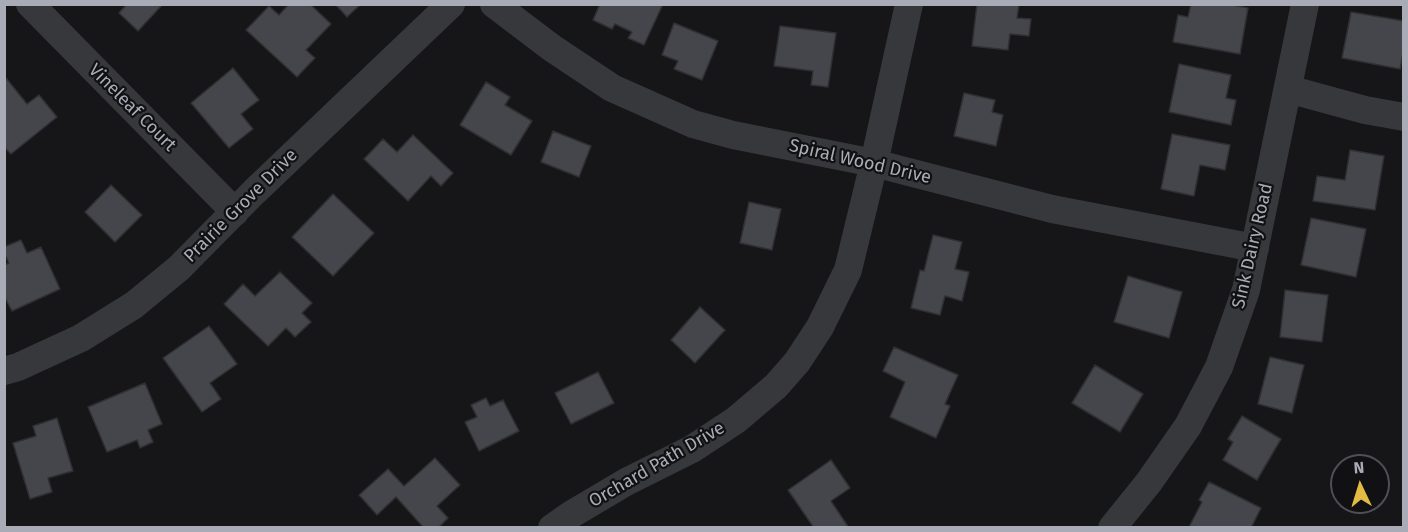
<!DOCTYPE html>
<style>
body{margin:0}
#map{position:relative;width:1408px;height:532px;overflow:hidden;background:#161618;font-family:"Fira Sans",sans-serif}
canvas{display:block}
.frame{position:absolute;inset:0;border:6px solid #a9acb7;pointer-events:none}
.north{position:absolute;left:1330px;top:454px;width:60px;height:60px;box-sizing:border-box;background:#111113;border:2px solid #4e4f55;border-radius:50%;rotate:356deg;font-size:16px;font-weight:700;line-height:24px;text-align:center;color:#a9acb7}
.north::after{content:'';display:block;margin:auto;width:21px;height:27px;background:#e3bb42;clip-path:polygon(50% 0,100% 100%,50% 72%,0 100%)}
</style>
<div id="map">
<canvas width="1408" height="532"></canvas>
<div class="frame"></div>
<div class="north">N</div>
</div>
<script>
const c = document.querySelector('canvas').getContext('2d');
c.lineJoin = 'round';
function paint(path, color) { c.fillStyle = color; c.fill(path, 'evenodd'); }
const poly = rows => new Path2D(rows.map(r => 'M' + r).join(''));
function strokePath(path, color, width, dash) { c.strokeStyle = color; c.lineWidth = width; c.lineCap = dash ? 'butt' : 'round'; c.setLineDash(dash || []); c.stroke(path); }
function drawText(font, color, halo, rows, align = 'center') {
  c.font = font + ' "Fira Sans",sans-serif'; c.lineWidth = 4.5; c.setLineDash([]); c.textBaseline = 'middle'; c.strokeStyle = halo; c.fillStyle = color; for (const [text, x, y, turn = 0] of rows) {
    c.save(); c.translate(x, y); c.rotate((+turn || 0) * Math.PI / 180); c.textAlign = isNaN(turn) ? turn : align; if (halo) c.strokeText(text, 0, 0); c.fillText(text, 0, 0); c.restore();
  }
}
const building = poly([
 [127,4,163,4,138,31,119,13,127,4],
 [289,4,310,4,331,24,306,50,315,58,297,77,246,30,269,6,279,15,289,4],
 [335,4,361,4,347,17,335,4],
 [600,4,663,4,644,45,628,38,632,32,615,24,612,29,593,20,600,4],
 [977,4,1019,5,1017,18,1031,19,1029,36,1010,34,1008,50,972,46,977,4],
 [1191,4,1228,4,1248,8,1240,54,1173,42,1178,15,1188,17,1191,4],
 [1351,12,1404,21,1404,48,1400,69,1342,58,1351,12],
 [674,23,718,41,702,80,674,69,678,61,662,55,674,23],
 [780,26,836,33,828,87,811,85,813,71,774,66,780,26],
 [1179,64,1231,75,1226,98,1236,100,1231,125,1169,112,1179,64],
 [233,68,259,100,241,114,253,129,229,148,191,103,233,68],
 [6,78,27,104,39,95,57,117,11,154,4,147,4,79,6,78],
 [486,82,510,97,505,105,532,121,511,155,460,125,486,82],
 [964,93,995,100,992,112,1003,115,996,146,954,136,964,93],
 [553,131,591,146,579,177,541,162,553,131],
 [1172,134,1230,145,1225,170,1200,165,1194,196,1161,189,1172,134],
 [413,135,453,173,441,186,431,176,408,201,364,159,383,139,397,152,413,135],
 [1350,150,1384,156,1375,210,1313,201,1317,176,1345,180,1350,150],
 [111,185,142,215,115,242,85,212,111,185],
 [333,194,374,233,333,276,292,237,333,194],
 [749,202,781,209,772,250,740,243,749,202],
 [1311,218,1366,229,1356,277,1301,265,1311,218],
 [933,235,962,242,955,269,969,272,962,301,945,296,940,315,911,308,920,270,924,271,933,235],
 [21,240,27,253,41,247,60,289,12,311,4,296,4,265,9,263,4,253,4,247,21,240],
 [280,272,312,303,302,313,311,322,295,337,286,328,268,346,224,304,243,284,255,296,280,272],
 [1128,276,1182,292,1169,338,1114,322,1128,276],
 [1285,290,1328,295,1322,342,1280,337,1285,290],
 [700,307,725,330,695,363,671,340,700,307],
 [209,326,237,364,210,383,221,399,202,412,163,358,209,326],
 [894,347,958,375,945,404,950,406,936,438,890,417,905,382,883,371,894,347],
 [1270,357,1304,365,1292,413,1258,404,1270,357],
 [1095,365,1143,394,1120,432,1072,403,1095,365],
 [598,372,614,403,571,424,555,393,598,372],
 [145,383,162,424,148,430,153,442,140,448,137,440,107,452,88,407,145,383],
 [486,398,490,406,503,400,519,431,479,451,465,422,477,417,471,405,486,398],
 [1242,416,1281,439,1257,480,1223,460,1233,442,1228,439,1242,416],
 [57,418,73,471,48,478,52,492,30,499,13,443,36,436,33,426,57,418],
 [435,458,460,485,437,506,448,518,438,528,424,528,396,497,377,515,359,495,388,469,404,486,435,458],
 [831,460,850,488,831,501,849,528,814,528,788,490,831,460],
 [1209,482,1261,508,1251,528,1189,527,1202,502,1199,500,1209,482]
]);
const minor = poly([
 [30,4,235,212],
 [494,4,552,48,612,88,693,124,733,135,874,163,1052,209,1255,248],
 [1288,89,1365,110,1404,117],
 [4,371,18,367,81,338,134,305,179,268,254,192,451,4],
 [552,528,572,514,626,482,692,449,736,420,776,386,797,362,820,327,848,270,874,163,909,4],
 [1112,528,1149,482,1188,426,1219,367,1246,290,1305,4]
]);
const streetNames = [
 ["Vineleaf Court",132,108,45],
 ["Spiral Wood Drive",860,162,13],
 ["Prairie Grove Drive",241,206,-45],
 ["Sink Dairy Road",1253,246,-77],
 ["Orchard Path Drive",657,465,-30]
];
paint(building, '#45464b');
strokePath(building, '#303033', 1.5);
strokePath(minor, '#37383c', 28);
drawText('18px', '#a9acb7', '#111113', streetNames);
</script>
